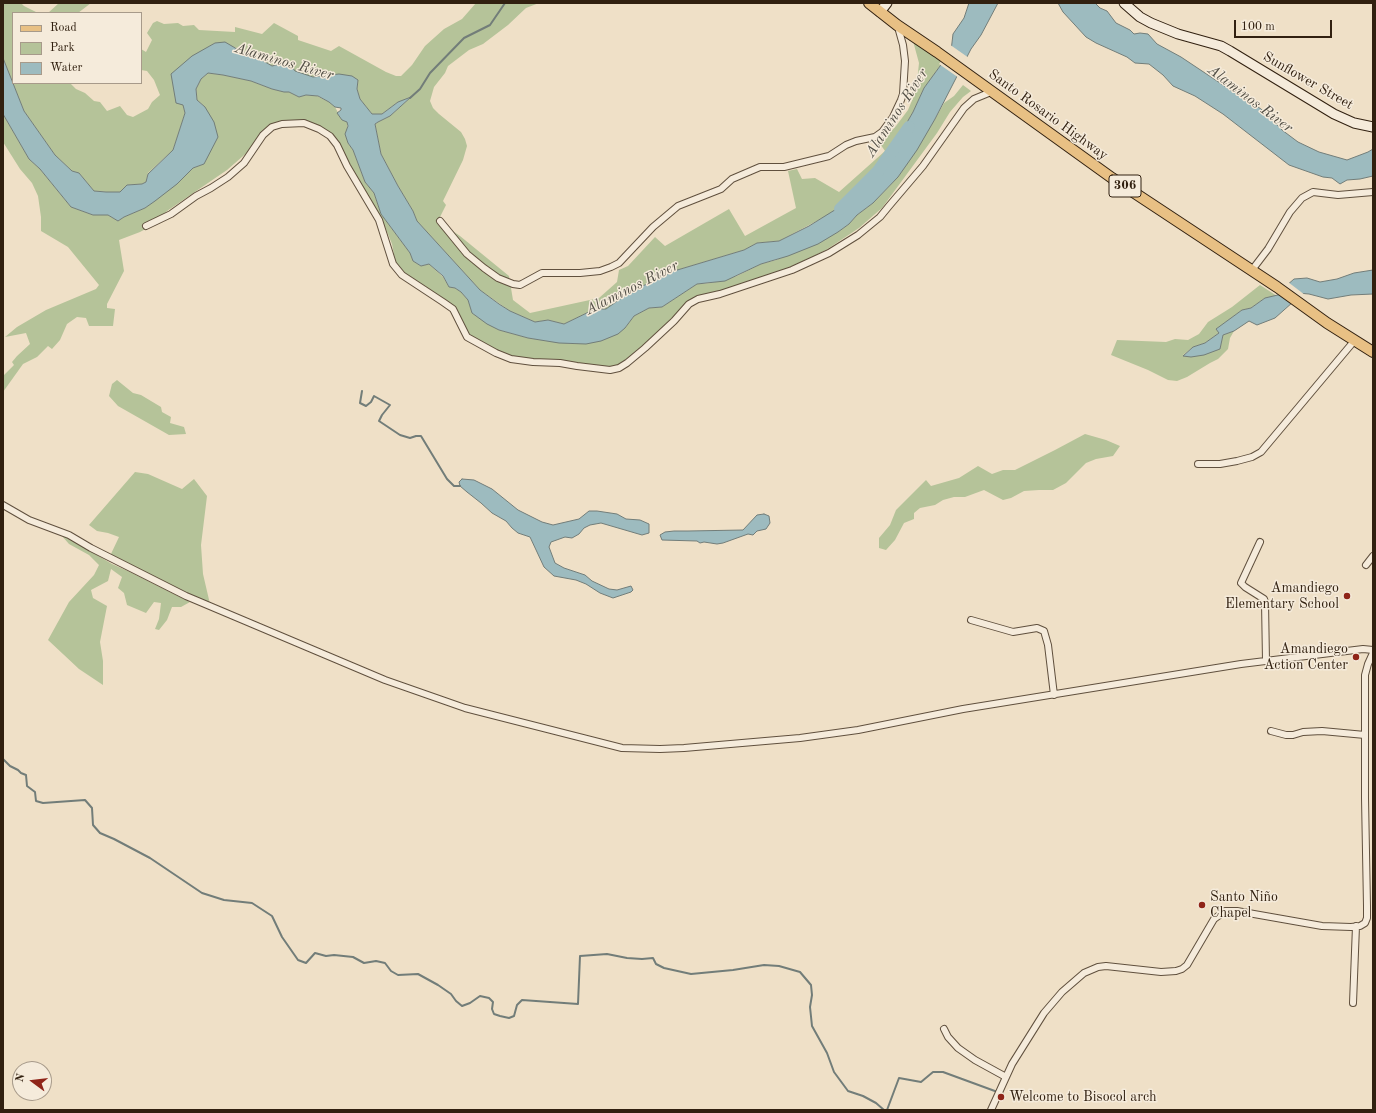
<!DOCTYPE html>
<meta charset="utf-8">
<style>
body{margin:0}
#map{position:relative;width:1376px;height:1113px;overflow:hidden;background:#efe0c7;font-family:"Old Standard TT",serif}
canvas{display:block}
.frame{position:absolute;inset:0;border:4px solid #312010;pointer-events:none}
.legend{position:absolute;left:12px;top:12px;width:130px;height:72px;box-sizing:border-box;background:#f5ebdb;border:1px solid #a79a8a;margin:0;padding:5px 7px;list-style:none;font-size:12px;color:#312010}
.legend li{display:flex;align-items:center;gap:8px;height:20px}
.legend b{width:20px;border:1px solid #a79a8a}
.north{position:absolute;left:12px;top:1061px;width:40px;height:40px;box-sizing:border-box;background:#f5ebdb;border:1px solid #a79a8a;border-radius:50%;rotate:285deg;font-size:11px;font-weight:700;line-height:16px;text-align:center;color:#312010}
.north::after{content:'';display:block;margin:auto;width:14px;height:18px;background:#8f2418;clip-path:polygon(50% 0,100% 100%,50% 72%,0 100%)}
.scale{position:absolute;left:1234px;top:20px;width:98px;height:18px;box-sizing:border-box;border:2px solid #312010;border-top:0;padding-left:5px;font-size:12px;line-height:14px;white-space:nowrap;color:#312010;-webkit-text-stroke:3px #f5ebdb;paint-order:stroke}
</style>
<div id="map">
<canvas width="1376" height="1113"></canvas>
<div class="frame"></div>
<ul class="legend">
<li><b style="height:5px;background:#e8c084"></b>Road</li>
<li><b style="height:11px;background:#b5c399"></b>Park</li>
<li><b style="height:11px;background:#9dbbbf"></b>Water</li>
</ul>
<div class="north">N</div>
<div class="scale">100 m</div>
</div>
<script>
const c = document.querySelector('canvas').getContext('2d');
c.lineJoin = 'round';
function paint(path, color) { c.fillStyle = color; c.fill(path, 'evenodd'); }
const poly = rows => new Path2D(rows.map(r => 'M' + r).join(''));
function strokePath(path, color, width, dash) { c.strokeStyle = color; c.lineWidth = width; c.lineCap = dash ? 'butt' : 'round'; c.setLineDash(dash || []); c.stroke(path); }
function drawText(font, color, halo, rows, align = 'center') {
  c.font = font + ' "Old Standard TT",serif'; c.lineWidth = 3; c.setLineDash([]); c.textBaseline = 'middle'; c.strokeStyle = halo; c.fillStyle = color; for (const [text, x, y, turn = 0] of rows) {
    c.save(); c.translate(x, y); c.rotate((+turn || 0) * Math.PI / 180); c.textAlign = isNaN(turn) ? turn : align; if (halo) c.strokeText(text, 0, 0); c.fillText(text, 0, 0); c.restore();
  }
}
const green = poly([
 [3,3,21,3,24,6,38,13,13,13,13,83,70,83,76,89,85,93,94,101,100,102,107,111,120,106,127,115,133,117,148,109,152,102,160,95,154,80,147,71,141,70,141,49,146,52,152,40,147,33,153,23,157,21,164,24,178,23,183,26,194,25,199,30,235,32,235,27,262,34,274,23,298,36,298,40,331,51,339,46,386,72,396,76,401,76,412,65,425,46,444,29,462,19,476,3,539,3,526,8,508,25,483,44,469,50,448,66,445,73,434,87,430,101,433,108,439,114,461,132,465,139,467,146,463,160,443,201,446,205,438,221,460,236,509,276,513,300,530,313,599,298,617,282,619,270,628,266,655,237,665,246,729,209,745,236,796,208,788,171,797,169,802,179,815,178,839,192,885,151,878,141,884,139,896,126,908,110,916,91,919,63,913,41,943,62,924,88,913,112,902,131,899,144,890,160,860,192,828,215,779,241,757,243,744,250,674,271,630,292,606,309,595,309,564,324,548,320,535,322,510,311,480,290,417,221,413,211,398,186,381,154,375,124,378,122,390,116,410,98,398,102,382,114,372,114,360,99,357,89,358,80,326,76,313,77,295,71,283,63,272,66,255,56,242,52,237,48,215,43,204,50,183,105,185,113,173,150,148,173,146,182,142,184,127,185,120,192,106,192,94,191,79,173,72,171,55,155,24,111,9,74,3,58],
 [59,3,91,3,78,13,48,13],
 [208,73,223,75,251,81,272,89,284,92,289,92,299,97,306,95,317,96,329,102,335,107,342,120,347,121,348,143,353,150,365,182,374,193,381,214,410,253,413,261,421,266,429,264,443,277,449,287,455,288,461,292,468,300,472,313,499,330,528,338,574,344,625,328,634,316,649,308,662,307,697,284,711,283,737,276,761,264,776,260,838,232,849,224,857,215,873,203,898,177,935,119,944,103,954,96,963,85,971,91,963,97,950,112,937,133,882,208,859,228,826,250,793,266,739,286,698,298,660,332,618,366,610,368,517,358,501,353,471,337,459,315,401,272,395,260,392,244,385,227,336,139,317,126,281,123,227,170,167,211,153,225,140,232,119,240,124,271,107,304,107,308,115,309,113,326,89,326,86,318,77,317,67,324,60,340,52,349,48,346,37,357,23,364,3,392,3,376,14,365,12,362,17,356,30,344,26,333,5,337,17,327,46,310,96,289,99,285,68,247,41,231,41,217,38,196,32,183,20,169,3,142,3,114,29,159,40,169,71,207,93,215,108,215,118,221,124,217,145,208,193,168,204,164,205,107,197,100,196,89,201,79],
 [1260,285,1277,296,1265,298,1251,308,1242,310,1217,329,1219,333,1205,343,1193,347,1183,355,1220,349,1223,335,1234,331,1230,338,1228,349,1218,359,1210,363,1187,377,1177,381,1168,380,1148,370,1111,355,1117,340,1166,342,1175,339,1188,340,1199,334,1208,322,1232,307],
 [117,380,133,393,141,395,161,407,162,412,171,417,170,423,184,427,186,434,169,435,118,406,109,396,112,384],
 [1085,434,1106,440,1120,446,1113,456,1096,459,1086,463,1066,483,1053,490,1039,490,1024,491,1011,498,1003,500,984,490,965,497,954,497,943,500,935,505,920,508,914,513,914,519,904,523,895,540,886,550,879,548,879,538,890,525,896,510,926,480,931,486,959,478,978,466,992,474,1003,470,1015,470,1055,450],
 [135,472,148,474,182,489,194,479,207,496,201,545,203,574,210,604,192,597,110,556,119,537,108,533,97,531,89,525],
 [62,536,65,536,112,564,128,571,190,602,181,607,172,607,167,620,159,630,155,629,159,619,161,603,154,602,146,613,127,605,124,593,118,588,122,577,111,569,108,581,91,590,93,598,107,606,100,642,103,661,103,685,79,669,48,640,69,602,94,575,99,565,89,555,69,544]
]);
const water = poly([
 [969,3,998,3,981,35,971,49,935,119,917,150,898,177,873,203,857,215,849,224,838,232,818,244,788,256,761,264,725,281,697,284,662,307,649,308,634,316,625,328,618,334,601,341,586,344,559,343,528,338,499,330,487,324,472,313,468,300,461,292,455,288,449,287,443,276,429,264,421,266,413,261,410,253,381,214,374,193,365,182,353,150,348,143,345,134,348,126,347,122,342,120,337,113,341,110,341,108,335,107,329,102,318,96,306,95,299,97,289,92,284,92,272,89,251,81,223,75,208,73,201,79,196,89,197,100,205,107,214,122,218,137,204,164,193,168,177,184,155,201,145,208,124,217,118,221,108,215,93,215,71,207,40,169,29,159,3,114,3,58,24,111,55,155,72,171,79,173,94,191,106,192,120,192,127,185,142,184,146,182,148,174,173,150,185,113,183,105,176,103,171,74,192,56,215,43,225,42,242,52,255,56,272,66,284,63,290,64,295,71,313,77,339,74,352,76,358,80,357,89,360,99,372,114,382,114,398,102,411,97,390,116,378,122,375,124,381,154,398,186,413,211,417,221,480,290,499,304,510,311,535,322,548,320,564,324,595,309,606,309,630,292,674,271,744,250,757,243,779,241,809,226,846,203,860,192,890,160,899,144,902,131,913,112,924,88,951,51,953,34,964,18,969,3],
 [1058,3,1095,3,1100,8,1107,11,1116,23,1130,30,1134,34,1140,33,1148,34,1157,44,1181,57,1232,91,1243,96,1265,112,1282,130,1298,142,1319,152,1347,160,1368,152,1373,149,1373,176,1360,179,1347,180,1340,184,1332,178,1323,177,1289,165,1223,114,1195,96,1173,86,1163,75,1149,64,1135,63,1127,57,1096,43,1086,37,1063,12,1058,3],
 [1373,270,1373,294,1351,295,1328,299,1309,294,1297,293,1286,286,1294,279,1307,278,1320,282,1337,279,1354,273,1373,270],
 [1282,294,1293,302,1275,318,1257,325,1249,321,1234,331,1223,335,1220,349,1204,355,1191,357,1183,356,1193,347,1205,343,1219,333,1216,329,1242,310,1251,308,1265,298,1282,294],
 [462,479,474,480,492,489,518,510,542,522,553,525,579,519,589,511,597,511,617,514,626,519,640,520,649,524,649,533,642,535,601,523,590,525,584,528,579,534,572,538,565,537,551,542,549,547,555,563,564,568,585,575,592,581,609,589,617,590,631,586,633,590,631,592,613,598,600,593,586,584,576,580,554,576,544,567,530,537,518,533,512,528,506,521,492,513,481,503,467,492,460,486,459,482,462,479],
 [764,514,769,516,770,523,766,529,757,531,753,535,748,534,723,543,717,544,704,542,700,543,697,541,662,540,660,535,665,532,674,531,688,531,743,530,757,515,764,514]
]);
const pier = poly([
 [949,44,969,58,959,78,939,64,949,51],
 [1288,282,1305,295,1305,296,1296,295,1284,287]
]);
const stream = poly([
 [410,98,420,89,430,73,464,38,490,25,505,3],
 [362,391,360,403,366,406,371,402,374,396,390,405,382,415,379,421,400,435,410,438,416,436,421,436,447,479,454,486,460,486],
 [3,759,10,766,18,770,21,773,26,775,27,786,35,792,36,801,43,803,85,800,92,808,93,825,100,833,114,839,150,858,202,893,224,900,252,903,272,916,282,937,298,960,306,963,315,953,326,956,334,955,353,957,364,963,376,961,385,963,391,971,398,975,418,974,438,985,451,994,456,1001,462,1006,470,1003,480,996,489,998,493,1002,492,1009,494,1014,500,1016,509,1018,514,1016,517,1005,522,1000,578,1004,580,956,607,954,627,958,642,959,653,958,656,964,664,968,691,974,733,970,764,965,779,966,800,972,811,985,812,995,810,1007,812,1026,827,1053,834,1072,848,1091,863,1096,876,1103,884,1110],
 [887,1110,899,1078,921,1082,933,1072,943,1072,1003,1094]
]);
const river = poly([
 [840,209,878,171,909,127]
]);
const street = poly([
 [440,221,467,254,484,268,498,278,513,284,520,285,542,273,580,273,600,271,611,267,619,263,653,227,678,206,721,189,732,179,760,167,784,167,829,156,846,145,856,141,875,137,882,132,893,117,901,100,903,94,905,61,903,45,898,27],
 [146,226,171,214,196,196,211,188,228,177,244,163,263,135,272,127,282,124,304,123,319,129,330,136,337,145,347,166,379,220,393,264,402,275,443,302,453,309,467,337,496,353,511,359,533,362,560,363,577,366,610,370,619,368,627,363,645,348,674,321,689,304,698,299,720,294,792,270,829,253,858,235,880,217,889,206,923,166,964,108,974,99,991,92],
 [1252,270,1268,249,1290,212,1302,198,1313,192,1338,195,1373,192],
 [1198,464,1220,464,1237,461,1252,457,1261,452,1355,340],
 [3,505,29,520,69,535,91,548,186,596,385,680,465,708,622,748,660,749,684,748,800,738,858,730,963,709,1241,664,1363,649,1373,650],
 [1260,542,1241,583,1245,587,1264,599,1265,602,1266,661],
 [1366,565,1373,556],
 [971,620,1013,632,1037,628,1044,631,1048,645,1054,695],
 [1271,731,1286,735,1293,735,1303,732,1322,731,1365,735],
 [1353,1003,1356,926],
 [944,1029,948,1037,958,1048,975,1060,1006,1077],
 [991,1110,1012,1064,1044,1013,1062,992,1084,973,1098,967,1106,966,1161,972,1176,971,1182,969,1187,965,1214,919,1225,911,1237,911,1322,926,1351,927,1360,926,1365,923,1367,918,1367,906,1365,798,1365,675,1368,664,1373,653]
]);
const secondary = poly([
 [1124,3,1140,17,1151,23,1178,34,1221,46,1230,51,1334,114,1354,123,1373,127],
 [880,12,887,3]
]);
const primary = poly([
 [869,3,897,25,937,52,1112,178,1277,287,1327,323,1373,352]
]);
const markers = [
 [1347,596,4,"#8f2418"],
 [1356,657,4,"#8f2418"],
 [1202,905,4,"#8f2418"],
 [1001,1097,4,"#8f2418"]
];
const shields = [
 [1125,186,32]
];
const shieldNames = [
 ["306",1125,186]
];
const streetNames = [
 ["Sunflower Street",1308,81,30],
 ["Santo Rosario Highway",1048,115,36]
];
const poiNames = [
 ["Amandiego",1339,588],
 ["Elementary School",1339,604],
 ["Amandiego",1348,649],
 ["Action Center",1348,665],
 ["Santo Niño",1210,897,"left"],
 ["Chapel",1210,913,"left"],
 ["Welcome to Bisocol arch",1009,1097,"left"]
];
const waterNames = [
 ["Alaminos River",284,62,16],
 ["Alaminos River",1250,99,37],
 ["Alaminos River",897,113,-57],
 ["Alaminos River",632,288,-27]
];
paint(green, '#b5c399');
paint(water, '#9dbbbf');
strokePath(water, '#727d79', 1);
paint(pier, '#efe0c7');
strokePath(stream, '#727d79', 2);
strokePath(river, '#9dbbbf', 12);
strokePath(street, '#60503e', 8);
strokePath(secondary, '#312010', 11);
strokePath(primary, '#312010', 12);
strokePath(street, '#f5ebdb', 6);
strokePath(secondary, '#f5ebdb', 9);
strokePath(primary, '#e8c084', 10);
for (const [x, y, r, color] of markers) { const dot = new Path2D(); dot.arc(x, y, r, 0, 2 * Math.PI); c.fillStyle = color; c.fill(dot); strokePath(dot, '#f5ebdb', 1.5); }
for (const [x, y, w] of shields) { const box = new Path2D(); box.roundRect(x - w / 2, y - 11, w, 22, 3); c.fillStyle = '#f5ebdb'; c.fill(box); strokePath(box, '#312010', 1); }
drawText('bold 13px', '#312010', null, shieldNames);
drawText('14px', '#312010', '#f5ebdb', streetNames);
drawText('14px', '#312010', '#f5ebdb', poiNames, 'right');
drawText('italic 15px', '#514e45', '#f5ebdb', waterNames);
</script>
